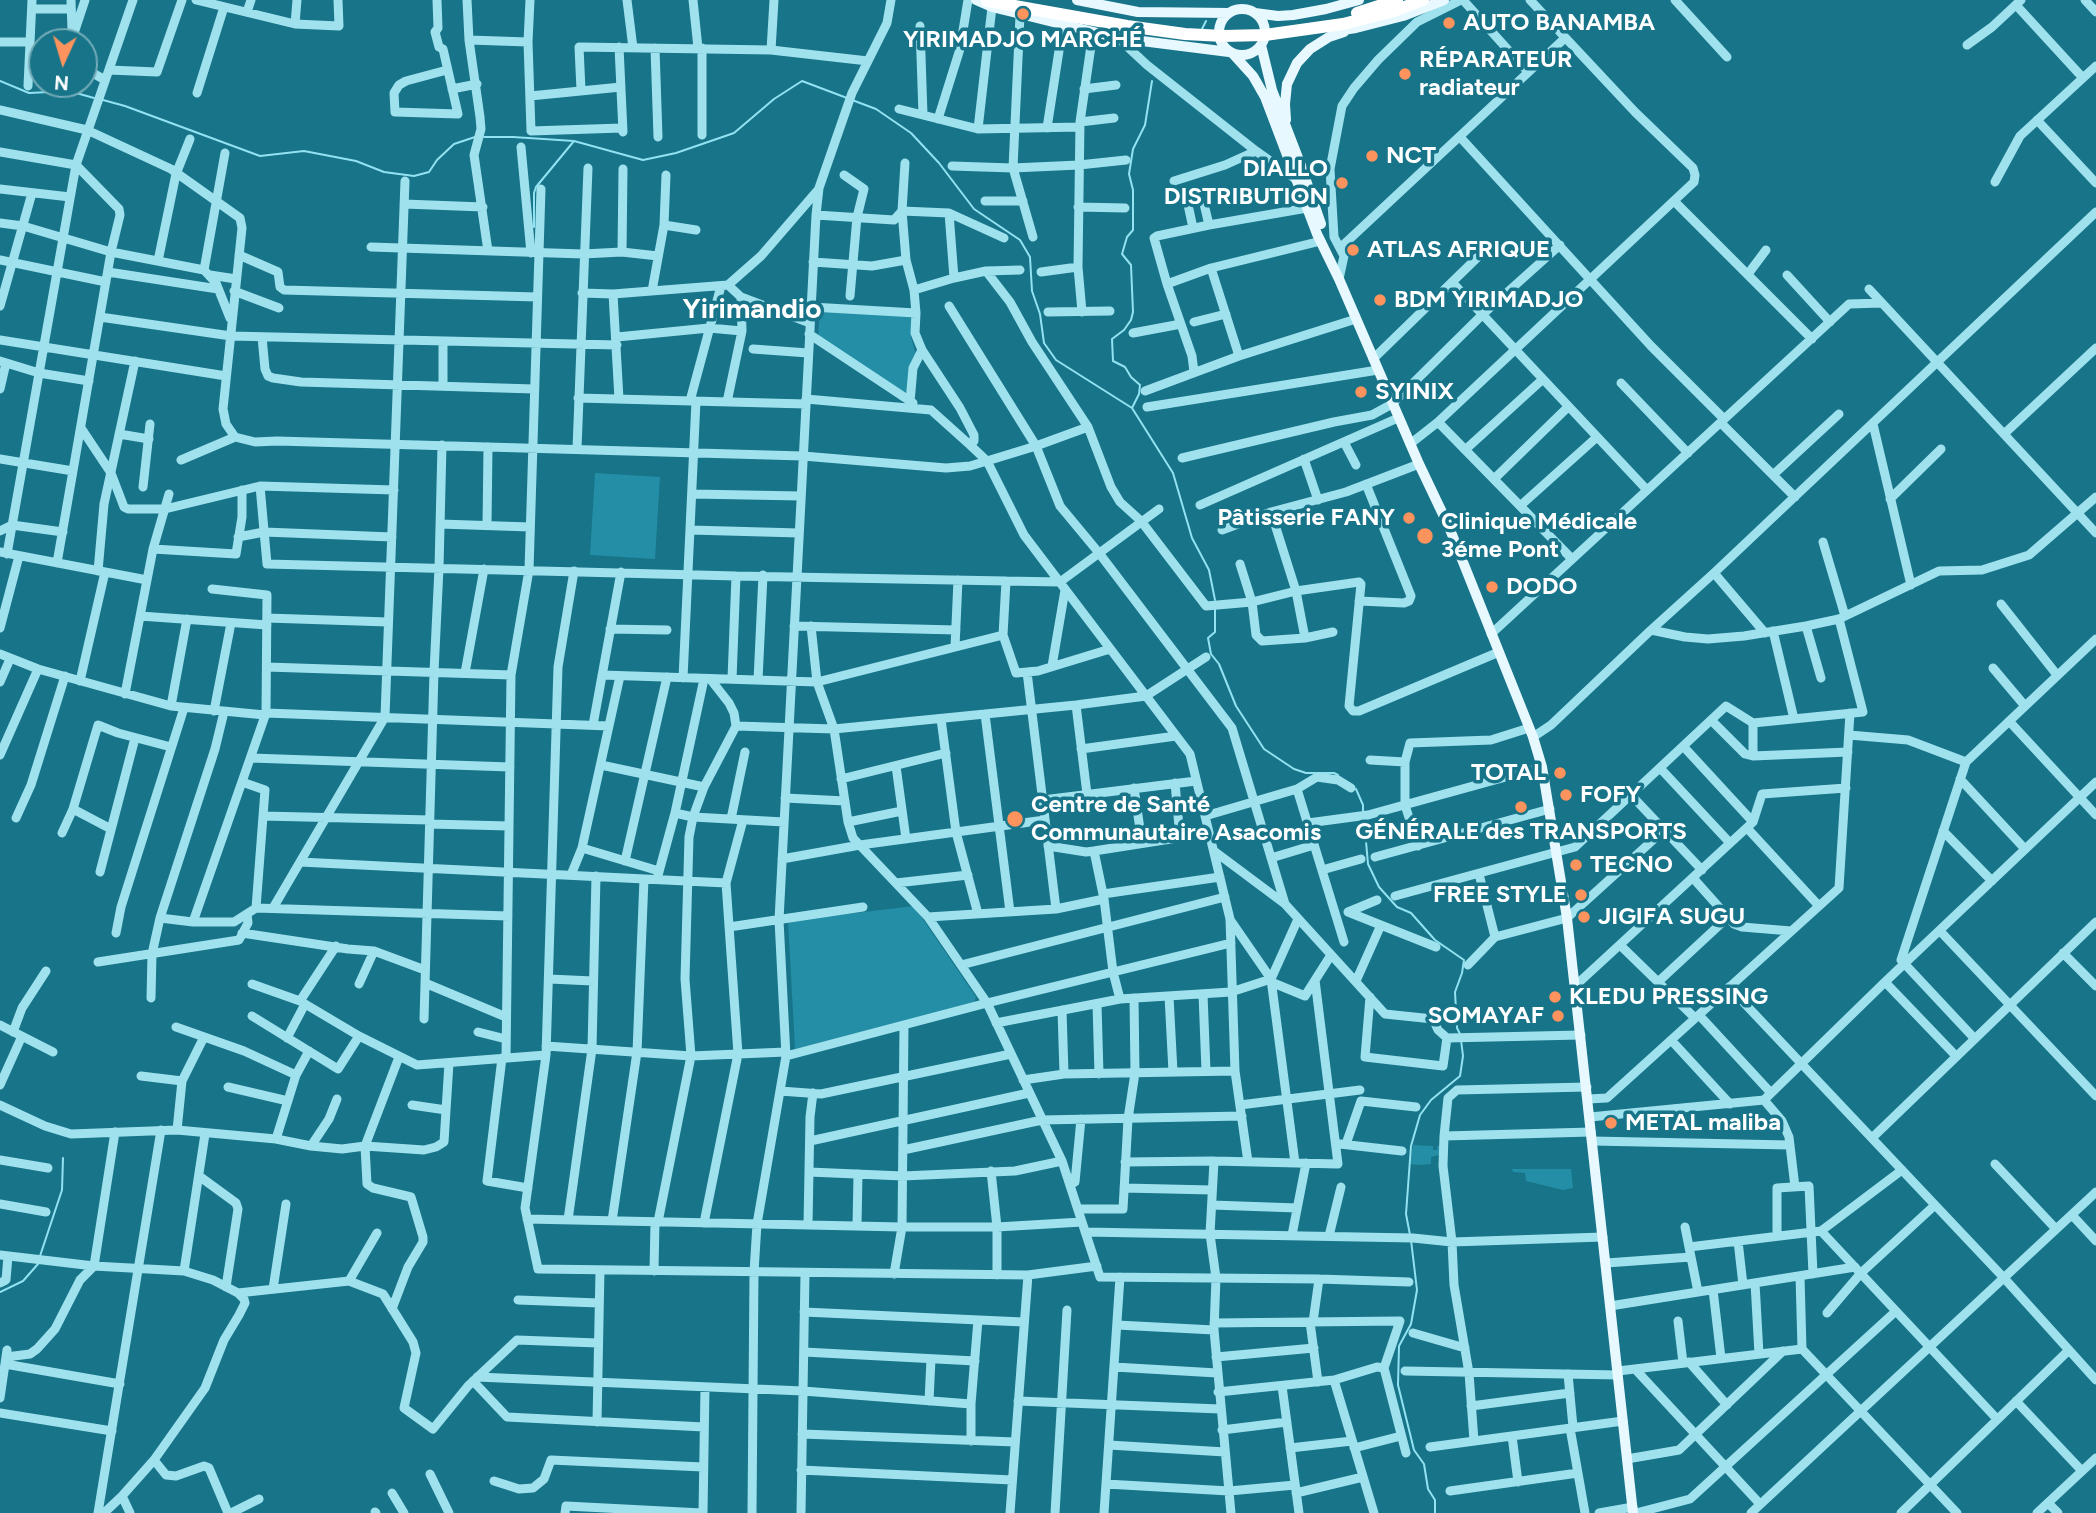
<!DOCTYPE html>
<meta charset="utf-8">
<style>
body{margin:0}
#map{position:relative;width:2096px;height:1513px;overflow:hidden;background:#177489;font-family:Figtree,sans-serif}
canvas{display:block}
.north{position:absolute;left:28px;top:28px;width:70px;height:70px;box-sizing:border-box;background:#177489;border:2px solid #74acb8;border-radius:50%;rotate:184deg;font-size:19px;font-weight:700;line-height:28px;text-align:center;color:#fff}
.north::after{content:'';display:block;margin:auto;width:24px;height:32px;background:#ff935d;clip-path:polygon(50% 0,100% 100%,50% 72%,0 100%)}
</style>
<div id="map">
<canvas width="2096" height="1513"></canvas>
<div class="north">N</div>
</div>
<script>
const c = document.querySelector('canvas').getContext('2d');
c.lineJoin = 'round';
function paint(path, color) { c.fillStyle = color; c.fill(path, 'evenodd'); }
const poly = rows => new Path2D(rows.map(r => 'M' + r).join(''));
function strokePath(path, color, width, dash) { c.strokeStyle = color; c.lineWidth = width; c.lineCap = dash ? 'butt' : 'round'; c.setLineDash(dash || []); c.stroke(path); }
function drawText(font, color, halo, rows, align = 'center') {
  c.font = font + ' Figtree,sans-serif'; c.lineWidth = 7; c.setLineDash([]); c.textBaseline = 'middle'; c.strokeStyle = halo; c.fillStyle = color; for (const [text, x, y, turn = 0] of rows) {
    c.save(); c.translate(x, y); c.rotate((+turn || 0) * Math.PI / 180); c.textAlign = isNaN(turn) ? turn : align; if (halo) c.strokeText(text, 0, 0); c.fillText(text, 0, 0); c.restore();
  }
}
const green = poly([
 [820,310,912,315,911,337,917,358,909,366,907,398,818,337],
 [595,473,660,477,655,559,590,555],
 [914,906,976,997,974,1003,795,1049,788,921],
 [1413,1145,1433,1146,1433,1150,1437,1150,1437,1146,1440,1146,1439,1155,1431,1157,1431,1164,1419,1165,1410,1164],
 [1512,1169,1571,1169,1573,1188,1563,1190,1526,1181,1525,1173,1513,1172]
]);
const stream = poly([
 [1202,29,1206,21],
 [0,81,29,93,69,91,94,98],
 [103,100,125,106,260,156,304,151,356,161,384,172,414,176,429,172,437,160,454,144,475,137],
 [852,100,876,109,911,133,939,163,974,209,1020,240,1030,257,1032,291,1040,314,1044,343,1056,360,1132,408,1173,473,1192,538,1209,570,1215,600],
 [484,137,513,137,574,141,643,160,676,153,734,133,774,99,802,81,847,98],
 [534,227,534,193,536,187,574,141],
 [1132,408,1139,394,1140,385,1131,377,1125,367,1113,361,1112,339,1124,330,1131,320,1133,312,1131,265,1122,254,1127,237,1133,230,1133,190,1129,174,1133,149,1145,125,1152,81],
 [1215,609,1215,632,1208,638,1211,654,1219,664,1236,706,1264,749,1294,769,1306,773,1334,773,1338,775],
 [1356,789,1363,805,1363,813],
 [1364,819,1368,864,1379,887,1397,907,1411,913,1435,940,1464,960,1462,973,1455,992,1457,1028,1460,1034],
 [1410,1235,1406,1214,1411,1146,1420,1115,1431,1100,1460,1076,1463,1056,1461,1040],
 [1411,1240,1417,1290,1411,1324,1399,1346,1398,1385,1414,1450,1424,1464,1428,1489,1435,1500,1435,1513],
 [40,1256,62,1190,63,1158],
 [0,1292,23,1281,38,1264]
]);
const minor = poly([
 [71,0,72,31],
 [196,0,295,24,339,26,338,0],
 [437,0,438,28,435,32,439,47,443,49,458,114,395,112,394,93,399,85,406,81,447,70],
 [467,0,469,40,480,117,481,129,474,155,488,251],
 [530,0,528,42,531,131,622,128],
 [627,0,633,48],
 [693,0,698,48],
 [1463,0,1528,72],
 [1675,0,1727,57],
 [2085,0,2096,12],
 [2016,5,2083,78],
 [32,9,71,9],
 [247,12,251,0],
 [1020,15,1013,168,1033,237],
 [295,24,297,0],
 [920,26,923,115],
 [1118,38,1147,65,1256,151,1297,180],
 [469,40,528,42],
 [0,42,30,42],
 [71,42,85,0],
 [1967,45,1992,27,2021,0],
 [619,47,623,132],
 [655,48,658,137],
 [702,48,702,135],
 [771,50,774,0],
 [84,68,105,80],
 [109,70,157,72,182,0],
 [28,86,32,0],
 [452,89,477,84],
 [1084,89,1116,85],
 [581,90,579,47,771,50,868,61],
 [197,93,224,7],
 [530,96,621,87],
 [899,109,978,129,1080,127],
 [0,110,87,130,171,169,240,218,242,228,223,409,226,424,235,437],
 [938,119,960,49,968,0],
 [2037,120,2096,183],
 [1080,122,1114,118],
 [1047,128,1063,25],
 [978,129,992,7],
 [1460,137,1651,346,1724,419],
 [521,147,531,253],
 [0,152,76,165,119,209,120,215,111,252,57,563],
 [905,163,902,211,906,260,914,290,916,313,915,333,922,350,913,368,910,402],
 [952,166,1013,168,1079,165,1126,160],
 [844,175,864,189,857,217,850,296],
 [1174,181,1225,165,1256,151],
 [1995,182,2020,136,2096,66],
 [0,189,70,197],
 [1187,200,1193,228],
 [985,201,1023,201],
 [1674,201,1812,339],
 [404,204,483,207],
 [1204,204,1209,225],
 [1078,207,1125,208],
 [949,213,954,278],
 [816,215,894,220,902,211,949,213,1004,238],
 [0,223,23,226,111,252,204,270,216,283,230,318],
 [664,225,696,230],
 [371,247,583,254,622,252,658,256],
 [1340,248,1565,38],
 [622,252,623,169],
 [239,255,278,272,280,287,284,290,537,297],
 [0,260,106,282],
 [158,261,176,174,190,139],
 [813,262,872,266,906,260],
 [1211,268,1239,356],
 [204,270,225,153],
 [986,271,1010,302,1032,342,1088,427,1111,487,1120,502,1141,521,1206,606,1252,602,1296,591,1359,582,1361,584,1349,706,1353,711,1359,711,1499,652],
 [108,272,218,289],
 [1041,272,1078,267],
 [1748,274,1766,250],
 [210,275,236,279],
 [1787,275,1830,322],
 [1339,279,1344,256,1334,237,1330,169,1342,106,1354,88,1378,60,1417,22,1461,0],
 [1452,282,1647,490],
 [1167,284,1211,268,1321,241],
 [1869,289,2096,533],
 [914,290,954,278,986,271,1020,270],
 [234,291,279,308],
 [652,291,664,225,666,175],
 [582,293,613,294,728,285,761,256,818,190],
 [613,294,619,399],
 [741,297,810,323],
 [0,306,32,193],
 [949,306,1036,446,1060,506,1099,553,1232,728,1285,904],
 [811,307,916,313],
 [1048,312,1110,311],
 [1082,312,1078,267,1080,122,1093,32],
 [100,317,231,336,617,345],
 [1194,322,1226,314],
 [1133,333,1181,324],
 [809,334,913,403],
 [262,337,265,369,268,376,273,378,301,382,534,389],
 [617,337,709,328,742,331],
 [0,340,226,376],
 [753,349,808,353],
 [922,350,960,408,974,435,974,441,970,445],
 [1373,359,1483,252],
 [0,361,39,373,89,381],
 [1194,372,1192,356,1167,284,1154,238,1157,236,1209,225,1307,208],
 [1621,383,1688,453],
 [443,386,443,341],
 [0,389,6,363],
 [1145,391,1239,356,1356,319],
 [578,398,806,404],
 [806,399,931,410,970,445,987,461,1024,535,1190,754,1230,919,1235,1071,1248,1162],
 [690,401,721,286],
 [727,402,742,331,741,297,728,285],
 [1147,407,1378,370],
 [1438,422,1572,559],
 [1721,423,1795,497],
 [1873,424,1911,585],
 [81,428,111,473,124,507,128,509,165,509,260,486,394,490],
 [119,434,149,439],
 [2004,434,2096,348],
 [1344,442,1356,465],
 [1410,444,1438,422,1694,182,1695,175,1693,168,1635,112,1530,0],
 [577,449,588,168],
 [1465,450,1543,379],
 [1182,458,1334,422,1372,415,1392,404,1482,315,1560,245],
 [0,459,73,471],
 [1304,459,1318,500],
 [181,460,235,437,255,442,277,441,803,456,946,468,970,466,987,461,1036,446,1088,427],
 [1773,475,1839,414],
 [1494,479,1568,407],
 [260,486,267,564,736,576,1060,582,1159,509],
 [143,487,150,424],
 [692,494,801,496],
 [1890,499,1941,449],
 [1200,505,1398,418],
 [1520,506,1597,437],
 [1271,512,1296,591,1305,638],
 [440,524,530,527],
 [487,525,488,447],
 [690,530,799,533],
 [1222,530,1271,512,1346,492,1419,464],
 [0,531,12,525,63,532],
 [238,537,264,532,392,537],
 [1823,542,1845,616],
 [153,549,236,554,242,517,242,490],
 [0,552,147,580],
 [7,554,76,165,133,0],
 [1240,564,1252,602,1256,635,1262,641,1305,638,1333,632],
 [98,571,104,504,135,361],
 [574,571,558,667,546,1055,525,1208,538,1269,1028,1275,1097,1266],
 [1714,573,1765,633],
 [1006,581,1003,635,1016,673,1038,671,1110,649],
 [1359,601,1404,603,1409,601,1411,596,1366,484],
 [2001,604,2057,675],
 [140,616,267,625],
 [267,618,388,622],
 [794,626,956,630],
 [811,626,817,682,834,729,848,822,853,838,928,917,987,1003,1062,1161,1100,1277,1319,1279,1409,1282],
 [1806,626,1821,678],
 [0,628,19,556],
 [610,629,667,630],
 [1651,630,1714,573,2096,212],
 [1773,631,1794,719],
 [1491,634,1849,304,1882,303],
 [955,647,958,580],
 [0,654,38,669,171,706,265,715],
 [1052,666,1065,590],
 [267,667,511,675],
 [1993,668,2025,706],
 [1027,672,1056,909],
 [465,673,484,569],
 [602,675,817,682,1003,635],
 [683,678,696,401],
 [732,679,736,576],
 [758,680,763,575],
 [80,681,105,572],
 [0,682,10,659],
 [125,694,153,549,169,494],
 [1076,705,1087,794],
 [171,706,187,619],
 [214,711,231,623],
 [266,713,609,726],
 [985,714,1010,912],
 [941,719,956,832,978,914],
 [1711,720,1745,754,1753,756,1848,752],
 [2009,721,2096,815],
 [1753,723,1863,712,1839,619],
 [593,725,621,572],
 [736,726,834,729,1076,705,1146,696,1206,657],
 [1849,735,1908,740,1966,762],
 [1533,737,1551,725,1651,630,1685,637,1708,639,1744,636,1806,626,1839,619,1939,571,1982,570,2029,555,2096,497],
 [1683,746,1753,822],
 [1081,749,1176,736],
 [0,755,38,669],
 [251,758,510,767],
 [1370,760,1405,762],
 [601,765,704,787],
 [896,766,906,839],
 [1660,768,1730,843],
 [841,779,946,753],
 [1960,779,2025,849],
 [242,782,265,790,256,908],
 [1175,783,1180,838],
 [1134,788,1142,843],
 [1297,789,1344,942],
 [1631,795,1702,870],
 [785,798,845,801],
 [1043,800,1196,781],
 [73,809,111,829],
 [675,813,693,817,784,822],
 [263,816,430,820],
 [1205,816,1297,789,1317,777,1338,780,1351,788],
 [16,818,31,785,65,676],
 [731,819,745,752],
 [848,822,902,811],
 [1308,823,1368,815,1542,767],
 [430,824,509,826],
 [1747,828,1819,906],
 [1943,831,1992,881],
 [62,833,73,809,98,725,118,733,171,747],
 [1048,846,1086,852,1094,851,1209,833],
 [1418,846,1405,805,1405,762,1410,743,1491,740,1529,728],
 [582,848,659,871],
 [1094,851,1104,899,1113,972,1120,999],
 [1214,851,1285,904,1385,1014,1433,1019,1438,1030,1447,1038,1581,1035],
 [1375,857,1550,809],
 [1271,858,1314,845],
 [782,859,860,845,1045,820],
 [625,861,667,677],
 [300,862,726,883],
 [1322,870,1361,859],
 [100,872,135,738],
 [1479,874,1495,937],
 [571,875,582,848,620,676],
 [1693,878,1734,924,1742,927,1791,931],
 [657,879,675,813,704,679],
 [896,883,968,875],
 [1103,894,1220,877],
 [1395,896,1575,847,1726,706,1753,723,1753,756],
 [273,908,385,717,405,181],
 [1348,912,1436,947],
 [1348,912,1377,900],
 [928,917,1056,909,1104,899],
 [160,918,193,922,234,922,256,908,508,916],
 [1231,921,1271,979,1295,1163],
 [193,922,266,713,267,595,212,589],
 [729,927,863,907],
 [1940,931,2096,1096],
 [116,933,121,907,184,708],
 [242,933,348,949,374,951,425,970],
 [1620,945,1695,1018],
 [2063,953,2096,986],
 [98,962,239,940,248,923,247,914],
 [961,965,1225,897],
 [1468,965,1495,937,1567,918,1664,830],
 [549,979,593,981],
 [1356,981,1381,925],
 [1271,982,1305,996,1331,955],
 [1658,982,1727,918],
 [1885,982,1956,1056],
 [425,983,506,1017],
 [252,984,300,1001,359,1036,417,1065,546,1055],
 [359,984,374,951],
 [1575,986,1753,822,1762,794,1846,788],
 [1729,987,2004,1278,2096,1380],
 [1203,994,1206,1071],
 [1169,996,1173,1072],
 [1370,997,1365,1057,1443,1066,1447,1038],
 [151,998,152,954,160,918,215,749,224,712],
 [300,1001,336,946],
 [1097,1004,1099,1074],
 [1062,1010,1064,1074],
 [1699,1015,1771,1093],
 [252,1016,338,1069,359,1036],
 [424,1019,434,672,439,568,442,445],
 [996,1023,1120,999,1231,992,1271,979,1298,919],
 [0,1025,53,1052],
 [176,1027,244,1051,296,1075],
 [13,1032,22,1008,46,971],
 [478,1032,506,1039],
 [287,1038,305,1004],
 [1974,1038,1901,960,1966,762,2096,639],
 [1671,1040,1730,1104],
 [546,1046,691,1056,786,1052],
 [786,1056,987,1003,1231,943],
 [502,1058,487,1181,528,1188],
 [506,1058,511,675,529,570,541,189],
 [141,1076,182,1081],
 [1023,1080,1064,1074,1235,1071],
 [0,1085,22,1036],
 [228,1087,288,1101],
 [780,1091,821,1094,1011,1054],
 [1588,1099,1607,1098,1839,888,1850,713],
 [1764,1100,1782,1121,1789,1137,1795,1187],
 [0,1105,45,1126,71,1134,177,1130,276,1139,311,1146,342,1149,365,1146,399,1057],
 [412,1105,446,1110],
 [1240,1105,1360,1090],
 [1590,1117,1764,1100,1885,982,2096,782],
 [177,1130,182,1081,204,1037],
 [1444,1136,1591,1132],
 [1872,1138,2096,922],
 [276,1139,296,1075,309,1051],
 [810,1141,1029,1093],
 [1592,1141,1790,1145],
 [1340,1144,1402,1151],
 [1346,1144,1361,1101,1416,1107],
 [311,1146,329,1119,337,1099],
 [903,1150,1042,1120,1242,1116],
 [0,1160,48,1168],
 [1214,1161,1210,1234,1216,1278,1214,1330,1231,1513],
 [1125,1162,1214,1161,1338,1164,1315,980],
 [1995,1164,2056,1229],
 [991,1171,997,1227,997,1275],
 [809,1172,903,1176,1015,1171,1062,1161],
 [199,1176,236,1203,238,1209,226,1287],
 [1070,1185,1075,1182,1081,1119],
 [1124,1188,1212,1190],
 [0,1204,46,1212],
 [1212,1205,1297,1208],
 [1078,1209,1123,1209,1128,1119,1135,1073,1134,998],
 [2072,1215,2096,1241],
 [527,1219,902,1227,997,1227,1082,1222],
 [568,1220,592,1049,596,876],
 [612,1221,637,1052,644,879],
 [658,1222,691,1056,685,979,689,837,693,817,704,787,736,726,734,713,729,703,711,680],
 [704,1223,738,1054,726,883,743,820],
 [808,1225,810,1117,813,1093],
 [857,1226,858,1174],
 [1685,1227,1698,1292],
 [1821,1231,1997,1419],
 [1085,1232,1413,1238,1452,1242,1603,1237],
 [1292,1235,1306,1163],
 [1329,1236,1341,1187],
 [1777,1236,1777,1188,1809,1186,1813,1274],
 [1738,1241,1743,1285],
 [1689,1247,1821,1231,1902,1170],
 [0,1255,94,1266,184,1271,213,1280,238,1293,244,1299,245,1303,239,1315,224,1340,205,1388,154,1460,122,1496,104,1513],
 [1606,1263,1691,1257],
 [184,1271,205,1134],
 [654,1271,655,1222],
 [894,1274,902,1227,904,1025],
 [1800,1276,1802,1349,1957,1513],
 [349,1281,377,1233],
 [0,1283,6,1280,8,1256],
 [1755,1283,1759,1354],
 [273,1289,286,1204],
 [1713,1290,1721,1358],
 [238,1293,349,1281,383,1294,413,1342,416,1353,404,1408,433,1429,468,1386,517,1340,598,1343],
 [518,1300,599,1303],
 [1610,1306,1855,1267],
 [392,1309,408,1267,423,1242,423,1237,411,1197,373,1188,367,1184,365,1146,424,1150,436,1147,444,1142,449,1063],
 [804,1312,1023,1322],
 [1827,1313,1861,1273,1935,1205],
 [1678,1321,1683,1363],
 [1310,1322,1318,1382],
 [1313,1322,1319,1279],
 [1214,1323,1400,1321,1384,1368,1406,1453],
 [1117,1325,1214,1330],
 [1413,1333,1465,1348],
 [804,1352,975,1361],
 [6,1357,30,1354,37,1349,55,1329,80,1280,94,1266,115,1132],
 [1216,1357,1314,1348],
 [1689,1362,1727,1405],
 [5,1364,120,1384],
 [1114,1367,1217,1373],
 [1635,1369,1760,1504],
 [1405,1371,1618,1375],
 [1618,1371,1802,1349],
 [1568,1374,1573,1427],
 [477,1377,803,1391,971,1404],
 [1334,1380,1374,1513],
 [473,1381,507,1417,704,1427],
 [1282,1386,1299,1513],
 [1218,1392,1334,1380,1377,1367,1384,1368],
 [0,1398,7,1350],
 [929,1401,931,1359],
 [1018,1401,1220,1409],
 [2016,1401,2082,1471],
 [1471,1406,1570,1393],
 [0,1413,112,1431],
 [597,1422,600,1270],
 [1570,1428,1585,1513],
 [1222,1430,1287,1422],
 [802,1434,1015,1442],
 [1512,1436,1518,1482],
 [971,1441,971,1404,978,1320],
 [1474,1441,1469,1373,1454,1285,1452,1242,1443,1166,1444,1136,1448,1098,1457,1090,1587,1087],
 [1109,1445,1225,1452],
 [1430,1447,1623,1421],
 [1290,1448,1352,1441],
 [1354,1448,1401,1436],
 [1627,1459,1679,1450,1783,1351],
 [154,1460,166,1475,176,1476,204,1466,209,1468,228,1513],
 [801,1470,1012,1480],
 [430,1474,449,1513],
 [494,1481,519,1489,533,1488,544,1479,551,1460,703,1467],
 [1106,1484,1229,1491,1295,1485],
 [1450,1491,1578,1473],
 [392,1493,404,1513],
 [1296,1493,1363,1477],
 [122,1496,130,1513],
 [2048,1503,2058,1513],
 [375,1512,376,1513],
 [98,1513,161,1130],
 [231,1513,259,1499],
 [565,1513,566,1506,702,1513],
 [703,1513,705,1387],
 [752,1513,754,1272,757,1224,786,1056,779,920,816,215,819,188,852,93,887,23,891,0],
 [801,1513,805,1273],
 [1010,1513,1028,1275],
 [1055,1513,1067,1310],
 [1104,1513,1120,1277],
 [1599,1513,1633,1507],
 [1636,1513,1690,1499,1896,1311],
 [1751,1513,2096,1192],
 [1901,1513,2069,1350],
 [2037,1513,2096,1458]
]);
const major = poly([
 [976,0,992,7,1118,38,1229,52],
 [1077,0,1138,12,1229,13],
 '1219 32a23 23 0 1 1 46 0a23 23 0 1 1-46 0Z',
 [1255,13,1278,16,1293,15,1326,9,1359,0],
 [1336,31,1356,28,1403,16,1444,0],
 [1261,45,1272,90,1300,163,1321,224],
 [1233,54,1253,76,1265,97,1317,234,1339,279,1419,464,1449,527,1533,737,1542,767,1567,918,1633,1513],
 [1286,120,1285,104,1287,84,1297,63,1310,49,1329,37,1344,32]
]);
const highwayBridge = poly([
 [987,1,1127,26,1185,34,1223,36,1265,35,1343,24,1394,11,1423,0],
 [1357,13,1397,0]
]);
const markers = [
 [1023,14,7,"#ff935d"],
 [1449,23,7,"#ff935d"],
 [1405,74,7,"#ff935d"],
 [1372,156,7,"#ff935d"],
 [1342,183,7,"#ff935d"],
 [1353,250,7,"#ff935d"],
 [1380,300,7,"#ff935d"],
 [1361,392,7,"#ff935d"],
 [1409,518,7,"#ff935d"],
 [1425,536,9,"#ff935d"],
 [1492,587,7,"#ff935d"],
 [1560,773,7,"#ff935d"],
 [1566,795,7,"#ff935d"],
 [1521,807,7,"#ff935d"],
 [1015,819,9,"#ff935d"],
 [1576,865,7,"#ff935d"],
 [1581,895,7,"#ff935d"],
 [1584,917,7,"#ff935d"],
 [1555,997,7,"#ff935d"],
 [1558,1016,7,"#ff935d"],
 [1611,1123,7,"#ff935d"]
];
const poiNames = [
 ["AUTO BANAMBA",1463,23],
 ["YIRIMADJO MARCHÉ",1023,40,"center"],
 ["RÉPARATEUR",1419,60],
 ["radiateur",1419,88],
 ["NCT",1386,156],
 ["DIALLO",1328,169,"right"],
 ["DISTRIBUTION",1328,197,"right"],
 ["ATLAS AFRIQUE",1367,250],
 ["BDM YIRIMADJO",1394,300],
 ["SYINIX",1375,392],
 ["Pâtisserie FANY",1395,518,"right"],
 ["Clinique Médicale",1441,522],
 ["3éme Pont",1441,550],
 ["DODO",1506,587],
 ["TOTAL",1546,773,"right"],
 ["FOFY",1580,795],
 ["Centre de Santé",1031,805],
 ["Communautaire Asacomis",1031,833],
 ["GÉNÉRALE des TRANSPORTS",1521,832,"center"],
 ["TECNO",1590,865],
 ["FREE STYLE",1567,895,"right"],
 ["JIGIFA SUGU",1598,917],
 ["KLEDU PRESSING",1569,997],
 ["SOMAYAF",1544,1016,"right"],
 ["METAL maliba",1625,1123]
];
const quarterNames = [
 ["Yirimandio",752,310]
];
paint(green, '#238ea5');
strokePath(stream, '#92e2f1', 2);
strokePath(minor, '#a0e1ee', 9);
strokePath(major, '#e7f9ff', 10);
strokePath(highwayBridge, '#fff', 12);
for (const [x, y, r, color] of markers) { const dot = new Path2D(); dot.arc(x, y, r, 0, 2 * Math.PI); c.fillStyle = color; c.fill(dot); strokePath(dot, '#177489', 2.5); }
drawText('bold 24px', '#fff', '#177489', poiNames, 'left');
drawText('bold 28px', '#fff', '#177489', quarterNames);
</script>
